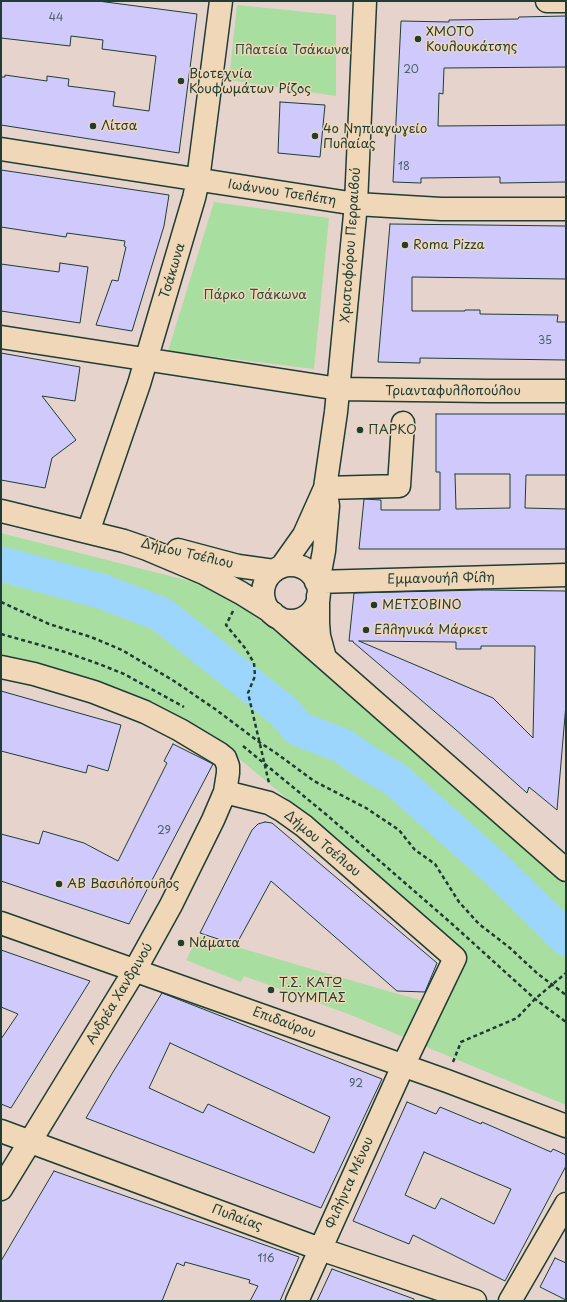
<!DOCTYPE html>
<meta charset="utf-8">
<style>
body{margin:0}
#map{position:relative;width:567px;height:1302px;overflow:hidden;background:#e6d3cc;font-family:"Playpen Sans",sans-serif}
canvas{display:block}
.frame{position:absolute;inset:0;border:2px solid #1f3d34;pointer-events:none}
</style>
<div id="map">
<canvas width="567" height="1302"></canvas>
<div class="frame"></div>
</div>
<script>
const c = document.querySelector('canvas').getContext('2d');
c.lineJoin = 'round';
function paint(path, color) { c.fillStyle = color; c.fill(path, 'evenodd'); }
const poly = rows => new Path2D(rows.map(r => 'M' + r).join(''));
function strokePath(path, color, width, dash) { c.strokeStyle = color; c.lineWidth = width; c.lineCap = dash ? 'butt' : 'round'; c.setLineDash(dash || []); c.stroke(path); }
function drawText(font, color, halo, rows, align = 'center') {
  c.font = font + ' "Playpen Sans",sans-serif'; c.lineWidth = 3; c.setLineDash([]); c.textBaseline = 'middle'; c.strokeStyle = halo; c.fillStyle = color; for (const [text, x, y, turn = 0] of rows) {
    c.save(); c.translate(x, y); c.rotate((+turn || 0) * Math.PI / 180); c.textAlign = isNaN(turn) ? turn : align; if (halo) c.strokeText(text, 0, 0); c.fillText(text, 0, 0); c.restore();
  }
}
const green = poly([
 [237,5,336,15,336,96,229,80],
 [214,202,329,218,314,369,168,351],
 [1,533,217,588,282,637,566,885,566,1105,417,1043,462,954,339,842,229,750,79,678,1,654],
 [199,936,384,990,431,1003,413,1041,351,1015,244,976,241,982,186,960]
]);
const river = poly([
 [1,564,101,591,161,614,282,710,299,729,343,746,369,764,395,779,495,868,566,938]
]);
const building = poly([
 [1,1,98,1,197,14,179,153,1,125,1,77,5,77,5,75,47,81,47,76,69,79,68,86,115,92,113,106,149,111,156,56,102,49,103,40,71,36,70,46,1,38,1,1],
 [566,16,566,67,444,68,443,94,439,93,438,126,566,125,566,182,500,183,500,177,421,178,421,183,393,182,401,21,449,22,449,20,518,19,519,17,566,16],
 [280,102,325,105,320,157,278,153,280,102],
 [1,170,169,195,164,226,132,331,96,325,112,280,118,281,126,247,124,246,125,241,67,233,66,237,1,227,1,170],
 [390,224,566,226,566,279,412,277,412,311,465,311,465,310,480,310,480,314,558,315,557,322,566,322,566,360,420,358,420,363,378,362,390,224],
 [60,263,88,267,80,323,1,311,1,264,59,272,60,263],
 [1,353,80,367,75,401,42,396,76,440,52,458,45,488,1,480,1,353],
 [436,414,566,414,566,475,526,475,525,508,566,509,566,549,359,549,364,499,381,500,381,510,440,510,440,472,436,472,436,414],
 [455,474,510,474,510,508,456,509,455,474],
 [482,590,566,591,566,704,557,810,529,787,527,793,455,729,353,642,353,641,349,641,354,593,482,590],
 [359,641,456,642,456,649,481,649,481,646,535,646,533,738,493,698,359,641],
 [1,691,121,725,108,771,88,765,86,773,1,751,1,691],
 [173,744,213,764,129,924,1,881,1,834,39,844,43,831,84,843,118,861,167,763,164,761,173,744],
 [265,822,272,823,437,963,425,992,397,991,271,881,236,945,200,933,252,830,258,824,265,822],
 [1,950,90,981,11,1108,1,1104,1,1039,18,1014,1,1007,1,950],
 [162,993,382,1079,321,1208,86,1118,113,1072,162,993],
 [170,1043,330,1117,314,1153,208,1104,203,1113,149,1088,170,1043],
 [407,1102,436,1114,440,1107,481,1124,482,1122,551,1152,553,1149,566,1155,566,1166,505,1281,413,1235,409,1244,353,1221,407,1102],
 [424,1152,511,1189,494,1224,441,1198,435,1209,405,1195,424,1152],
 [54,1171,299,1257,280,1301,250,1301,258,1286,249,1283,250,1280,185,1262,184,1266,177,1263,162,1301,1,1301,1,1261,54,1171],
 [555,1258,566,1263,566,1300,540,1287,555,1258],
 [332,1269,414,1299,414,1301,317,1301,332,1269]
]);
const path = poly([
 [1,602,49,624,91,637,122,650,174,681,215,709,259,742,276,753,314,781,366,808,399,830,415,850,435,864,459,902,479,924,510,948,538,974,566,995],
 [233,611,226,625,245,648,254,663,255,676,248,693,269,783],
 [1,634,65,652,99,664,124,674,184,707],
 [243,746,328,816,451,923,535,999,566,1022],
 [453,1062,461,1042,517,1018,535,999,566,973]
]);
const minor = poly([
 [547,1,566,1],
 [1,149,356,204,441,209,566,209],
 [1,337,339,389,487,391,566,391],
 [325,488,399,486,403,423],
 [1,511,124,541,147,549,204,573,241,593,273,613],
 [88,532,139,384,194,198,198,180,221,1],
 [178,550,238,566,274,571],
 '263 593a28 28 0 1 1 56 0a28 28 0 1 1-56 0Z',
 [282,566,304,535,325,488,336,412,356,204,365,1],
 [314,577,321,567,324,551,328,506,326,493],
 [316,582,566,575],
 [318,596,318,623,319,636,325,658],
 [278,617,566,870],
 [1,667,34,674,94,692,145,712,180,730,220,754,225,758,228,766,228,773,225,792,213,820,171,905,135,970,1,1189],
 [225,792,269,803,283,811,304,826,455,958,403,1066,297,1301],
 [1,923,447,1081,566,1126],
 [1,1131,320,1249,475,1301],
 [510,1301,566,1204]
]);
const markers = [
 [418,39,4,"#1f3d34"],
 [181,81,4,"#1f3d34"],
 [93,126,4,"#1f3d34"],
 [315,136,4,"#1f3d34"],
 [405,245,4,"#1f3d34"],
 [360,430,4,"#1f3d34"],
 [374,605,4,"#1f3d34"],
 [366,630,4,"#1f3d34"],
 [59,884,4,"#1f3d34"],
 [181,943,4,"#1f3d34"],
 [271,990,4,"#1f3d34"]
];
const numberNames = [
 ["44",56,18],
 ["20",411,70],
 ["18",404,167],
 ["35",545,341],
 ["29",164,831],
 ["92",356,1084],
 ["116",266,1259]
];
const poiNames = [
 ["XMOTO",426,32],
 ["Κουλουκάτσης",426,47],
 ["Βιοτεχνία",189,74],
 ["Κουφωμάτων Ρίζος",189,89],
 ["Λίτσα",101,126],
 ["4ο Νηπιαγωγείο",323,129],
 ["Πυλαίας",323,144],
 ["Roma Pizza",413,245],
 ["ΠΑΡΚΟ",368,430],
 ["ΜΕΤΣΟΒΙΝΟ",382,605],
 ["Ελληνικά Μάρκετ",374,630],
 ["ΑΒ Βασιλόπουλος",67,884],
 ["Νάματα",189,943],
 ["Τ.Σ. ΚΑΤΩ",279,983],
 ["ΤΟΥΜΠΑΣ",279,998]
];
const parkNames = [
 ["Πλατεία Τσάκωνα",292,50],
 ["Πάρκο Τσάκωνα",255,295]
];
const streetNames = [
 ["Ιωάννου Τσελέπη",282,193,9],
 ["Χριστοφόρου Περραιβού",351,245,-86],
 ["Τσάκωνα",173,271,-73],
 ["Τριανταφυλλοπούλου",453,391],
 ["Δήμου Τσέλιου",187,554,13],
 ["Εμμανουήλ Φίλη",441,579,-1],
 ["Δήμου Τσέλιου",322,844,40],
 ["Ανδρέα Χανδρινού",120,994,-59],
 ["Επιδαύρου",284,1023,20],
 ["Φιλήντα Μένου",350,1183,-66],
 ["Πυλαίας",237,1218,20]
];
paint(green, '#a9dea1');
strokePath(river, '#9dd6fd', 35);
paint(building, '#d0cafc');
strokePath(building, '#1f3d34', 1);
strokePath(minor, '#1f3d34', 25);
strokePath(path, '#1f3d34', 2.5, [4, 3]);
strokePath(minor, '#f0d7b7', 22);
for (const [x, y, r, color] of markers) { const dot = new Path2D(); dot.arc(x, y, r, 0, 2 * Math.PI); c.fillStyle = color; c.fill(dot); strokePath(dot, '#f0d7b7', 1.5); }
drawText('11px', '#4b6066', null, numberNames);
drawText('13px', '#1f3d34', '#f0d7b7', poiNames, 'left');
drawText('13px', '#2d4d3f', '#f0d7b7', parkNames);
drawText('13px', '#1f3d34', '#f0d7b7', streetNames);
</script>
